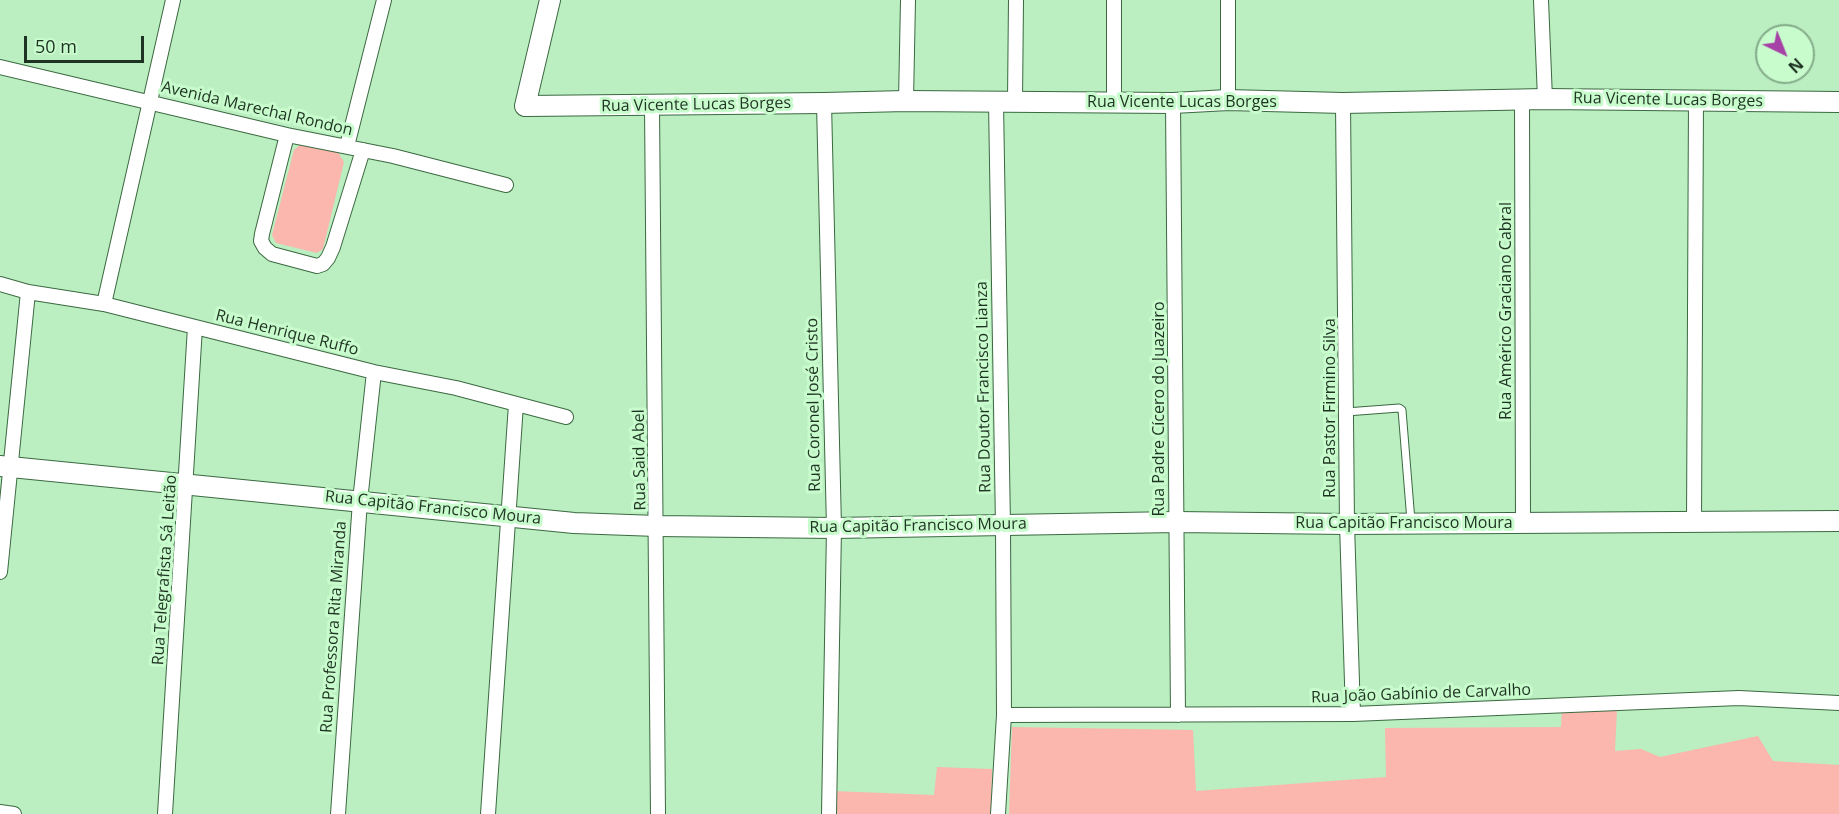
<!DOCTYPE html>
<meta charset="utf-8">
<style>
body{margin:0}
#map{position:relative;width:1839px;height:814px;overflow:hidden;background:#bbeec1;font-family:"Open Sans",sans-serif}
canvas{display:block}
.north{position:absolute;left:1755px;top:24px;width:60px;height:60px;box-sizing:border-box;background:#c8fccd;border:2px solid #84ac89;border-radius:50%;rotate:137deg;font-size:16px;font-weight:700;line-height:24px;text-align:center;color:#1f3322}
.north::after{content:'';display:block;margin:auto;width:21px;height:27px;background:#a641a6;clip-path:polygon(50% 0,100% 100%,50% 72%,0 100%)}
.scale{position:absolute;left:24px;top:36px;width:120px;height:27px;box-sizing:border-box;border:3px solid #1f3322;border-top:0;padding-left:8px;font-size:18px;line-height:21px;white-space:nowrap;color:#1f3322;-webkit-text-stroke:4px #c8fccd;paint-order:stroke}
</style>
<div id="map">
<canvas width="1839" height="814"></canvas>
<div class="north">N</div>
<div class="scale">50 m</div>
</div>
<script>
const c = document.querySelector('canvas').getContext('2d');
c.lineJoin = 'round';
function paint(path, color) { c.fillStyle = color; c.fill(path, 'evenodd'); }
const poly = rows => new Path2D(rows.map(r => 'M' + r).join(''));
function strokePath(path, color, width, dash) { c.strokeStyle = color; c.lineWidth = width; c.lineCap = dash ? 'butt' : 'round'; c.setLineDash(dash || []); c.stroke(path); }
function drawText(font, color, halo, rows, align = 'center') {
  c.font = font + ' "Open Sans",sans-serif'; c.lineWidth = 6; c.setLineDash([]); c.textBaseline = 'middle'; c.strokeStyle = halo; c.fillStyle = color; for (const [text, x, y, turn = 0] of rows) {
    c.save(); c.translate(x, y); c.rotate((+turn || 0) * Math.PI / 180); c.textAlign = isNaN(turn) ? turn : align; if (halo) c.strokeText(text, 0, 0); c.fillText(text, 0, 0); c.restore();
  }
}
const green = poly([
 [302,143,338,152,344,162,323,249,317,253,276,243,272,235,294,150],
 [1562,709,1617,709,1615,751,1641,749,1660,757,1758,736,1773,761,1839,765,1839,814,1009,814,1012,727,1193,730,1196,791,1386,777,1385,728,1561,727],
 [937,767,992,769,991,814,832,814,832,791,934,795]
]);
const service = poly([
 [1346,412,1399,408,1402,410,1411,521]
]);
const minor = poly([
 [1228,0,1228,100],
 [1541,0,1545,99],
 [0,67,287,135,393,156,506,185],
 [1522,100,1523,522],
 [906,101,908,0],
 [1015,101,1016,0],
 [996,102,1003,526,1004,715,998,814],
 [1114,102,1114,0],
 [824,103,834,528,829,814],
 [1173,103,1178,715],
 [1343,103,1347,524,1353,714],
 [652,106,658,814],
 [287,135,262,234,261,241,265,248,272,254,317,266,323,264,328,258,333,247,363,150],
 [347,146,384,0],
 [0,284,28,292,104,304,374,372,456,388,566,417],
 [104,304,173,0],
 [1694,523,1696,100],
 [0,572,28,292],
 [1004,715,1353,714,1739,698,1839,703],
 [0,812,14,814],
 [165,814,195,327],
 [338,814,360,501,374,372],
 [488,814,516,404]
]);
const secondary = poly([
 [550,0,525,106,824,103,906,101,1173,103,1228,100,1343,103,1545,99,1839,102],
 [0,466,574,523,657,526,834,528,1176,522,1347,524,1839,521]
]);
const streetNames = [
 ["Rua Vicente Lucas Borges",1668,100,1],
 ["Rua Vicente Lucas Borges",1182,102],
 ["Rua Vicente Lucas Borges",696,105,-1],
 ["Avenida Marechal Rondon",257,109,13],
 ["Rua Américo Graciano Cabral",1506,311,-90],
 ["Rua Henrique Ruffo",287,333,14],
 ["Rua Doutor Francisco Lianza",984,387,-91],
 ["Rua Coronel José Cristo",814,405,-91],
 ["Rua Pastor Firmino Silva",1330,408,-90],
 ["Rua Padre Cícero do Juazeiro",1159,409,-90],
 ["Rua Said Abel",640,460,-91],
 ["Rua Capitão Francisco Moura",433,508,6],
 ["Rua Capitão Francisco Moura",1404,523],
 ["Rua Capitão Francisco Moura",918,526,-1],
 ["Rua Telegrafista Sá Leitão",165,570,-86],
 ["Rua Professora Rita Miranda",334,627,-86],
 ["Rua João Gabínio de Carvalho",1421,694,-2]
];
paint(green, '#fbb6ad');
strokePath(service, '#3b6941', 9);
strokePath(minor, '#3b6941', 16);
strokePath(secondary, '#3b6941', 22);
strokePath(service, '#fff', 7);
strokePath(minor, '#fff', 14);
strokePath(secondary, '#fff', 20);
drawText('16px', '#1f3322', '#c8fccd', streetNames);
</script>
